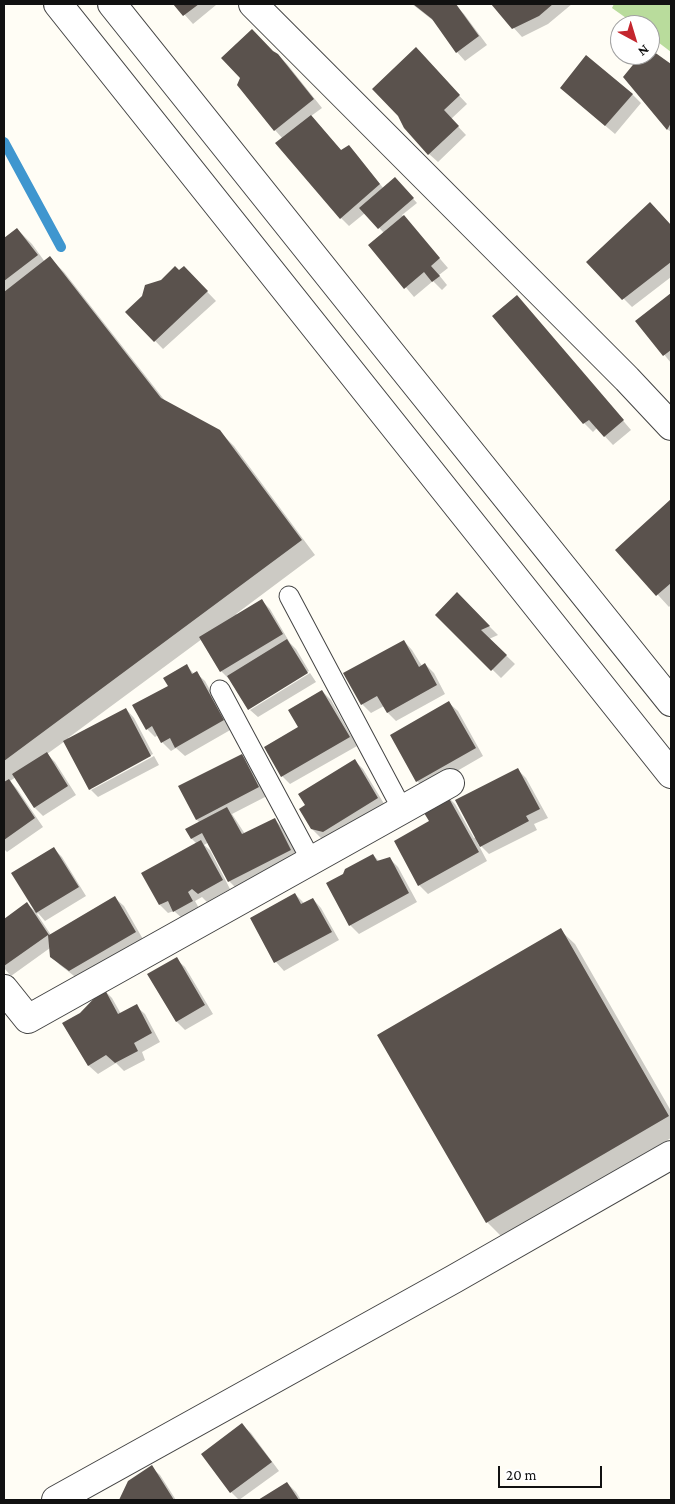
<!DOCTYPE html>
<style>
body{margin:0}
#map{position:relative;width:675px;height:1504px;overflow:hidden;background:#fffdf5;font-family:"Crimson Pro",serif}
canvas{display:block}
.frame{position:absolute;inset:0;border:5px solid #111;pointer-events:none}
.north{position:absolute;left:610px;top:15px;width:50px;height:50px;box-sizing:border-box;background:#fff;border:1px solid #a0a0a0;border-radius:50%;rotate:141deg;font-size:14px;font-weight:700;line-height:20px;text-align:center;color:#111}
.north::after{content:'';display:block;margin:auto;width:18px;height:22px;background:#c4262e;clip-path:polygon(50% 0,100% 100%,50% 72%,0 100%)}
.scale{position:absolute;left:498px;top:1466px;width:104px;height:22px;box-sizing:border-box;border:2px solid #111;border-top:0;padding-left:6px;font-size:15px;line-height:18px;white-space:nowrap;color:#111;-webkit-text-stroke:4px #fff;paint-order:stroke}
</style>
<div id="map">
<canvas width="675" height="1504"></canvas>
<div class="frame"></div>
<div class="north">N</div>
<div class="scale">20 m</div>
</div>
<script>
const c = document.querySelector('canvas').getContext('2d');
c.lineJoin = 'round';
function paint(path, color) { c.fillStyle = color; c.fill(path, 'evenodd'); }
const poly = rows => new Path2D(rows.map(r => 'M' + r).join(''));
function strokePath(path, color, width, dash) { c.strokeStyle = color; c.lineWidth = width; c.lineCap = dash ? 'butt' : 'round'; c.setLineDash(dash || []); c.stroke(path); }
const forest = poly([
 [614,4,671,4,671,52,650,36,650,25,636,25,612,8]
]);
const shadow = poly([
 [175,4,215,4,216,5,193,24],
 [412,4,454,4,464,14,487,45,465,61,457,52,435,22],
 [492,4,572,4,548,24,522,37],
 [650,51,671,65,671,132,667,129,642,55,650,55],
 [273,53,278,55,287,64,322,108,311,116,342,151,349,146,357,155,384,189,399,183,417,203,402,215,448,268,439,275,447,285,442,290,433,281,414,297,370,245,384,233,365,213,349,226,341,218,283,139,275,130],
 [424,58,467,104,451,119,466,135,438,162,429,154],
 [561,88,632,94,641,103,615,134],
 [659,212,671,226,671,277,632,307,587,262],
 [17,229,32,244,45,262,50,258,64,272,166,402,219,431,234,446,315,555,236,614,237,615,262,601,270,609,290,643,296,649,309,671,249,707,249,709,230,679,229,679,221,671,202,639,68,738,69,740,126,709,134,718,153,754,91,787,91,790,154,756,159,765,98,797,90,789,65,741,47,754,55,762,76,795,43,816,35,808,16,777,10,781,17,789,43,827,7,852,4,849,4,240],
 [179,271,192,276,216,301,163,349,127,312,162,281],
 [671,295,671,363,637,321],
 [517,296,631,430,613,445,597,428,593,432,584,423,494,316],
 [671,501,671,605,669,607,617,550],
 [457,594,498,635,489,639,515,664,501,678,437,615],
 [404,641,412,650,422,666,425,664,434,673,445,694,396,721,388,713,384,706,371,713,362,704],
 [187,666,194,674,196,673,205,681,232,729,185,756,176,748,171,751,162,742,158,735,155,737,147,729,169,686],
 [310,673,316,682,258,717,250,710],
 [322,691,331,700,357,746,290,784,282,776,300,728],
 [449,703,458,711,483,756,426,789,417,781],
 [242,755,251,764,267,796,232,814,245,834,274,819,283,828,299,858,238,890,229,881,209,842,204,845,210,850,230,889,207,902,202,897,195,901,200,910,183,919,174,911,168,913,160,905,197,844,192,839,187,829,200,823,197,820,180,787],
 [355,761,363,769,386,807,332,840,321,838,312,829],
 [517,769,526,778,548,818,534,824,537,830,489,854,477,842,487,861,428,894,419,885,431,822,446,795,455,804,474,838,476,837],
 [54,849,62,857,86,896,45,921,38,913,37,914,51,935,115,898,124,906,144,941,78,979,60,965,51,956,50,948,11,976,4,968,4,920,27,904,37,913,13,874],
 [373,855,379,861,389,858,398,867,417,902,359,934,350,925,327,884,344,875],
 [295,894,304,903,313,899,321,908,339,940,284,971,276,962,251,918],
 [560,930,575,944,671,1111,671,1138,502,1237,487,1222],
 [176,959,185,967,213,1014,185,1030,177,1022],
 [104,990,112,998,121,1014,136,1006,145,1014,160,1042,142,1052,145,1060,124,1071,116,1063,98,1074,89,1066,64,1024,81,1014],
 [242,1425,251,1433,279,1471,239,1500,231,1492],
 [151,1467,160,1475,176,1500,120,1500,129,1482],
 [287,1483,296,1492,301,1500,260,1500]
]);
const stream = poly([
 [4,142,61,247]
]);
const building = poly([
 [173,4,199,4,183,16],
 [413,4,456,4,479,36,456,53,432,19],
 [491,4,553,4,539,16,512,29],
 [252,29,273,51,278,54,314,99,274,131,237,85,240,78,221,58],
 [416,47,460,95,444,110,459,126,428,155,404,128,398,116,372,89],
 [650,49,671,64,671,123,667,130,623,77,641,55,650,55],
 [586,55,633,94,605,126,560,88],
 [311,115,341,150,349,145,380,184,340,219,275,143],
 [395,177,414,198,378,229,359,208],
 [650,202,671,225,671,262,622,300,586,262],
 [404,215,440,258,431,266,440,276,432,282,424,272,404,289,368,245],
 [17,228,38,255,4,281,4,238],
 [50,256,161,398,220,430,302,540,4,761,4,292],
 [175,266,179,270,184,266,208,291,154,342,125,312,142,296,145,285,161,280],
 [671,293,671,350,663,356,635,321],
 [517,295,624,420,604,437,589,420,583,424,492,316],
 [671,499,671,583,656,596,615,550],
 [457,592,490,626,481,630,507,655,491,671,435,615],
 [262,599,283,634,220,672,199,637],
 [287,639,308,673,248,710,227,676],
 [404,640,419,667,425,663,437,685,387,713,377,696,361,705,343,673],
 [187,664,192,674,197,671,224,720,175,748,170,738,161,743,152,726,146,730,132,705,168,686,163,678],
 [322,690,350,737,281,777,264,747,298,727,288,710],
 [449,701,476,748,416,782,390,735],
 [126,708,151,756,89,790,63,741],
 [47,752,68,786,34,808,12,774],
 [242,754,259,787,196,820,178,786],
 [355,759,378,798,323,832,311,829,299,809,305,805,298,794],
 [518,768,540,809,526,816,529,821,480,847,455,800],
 [9,779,35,818,4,840,4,782],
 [446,793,479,852,418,886,394,841,429,821,421,808],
 [227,807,242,834,275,818,291,850,228,882,202,833,191,839,185,829],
 [201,840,223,880,198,894,192,889,188,892,193,901,173,912,168,901,159,905,141,873],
 [54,847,79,887,36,913,11,873],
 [373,854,377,861,390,857,409,893,349,926,326,883,343,874,345,869],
 [295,893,301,904,313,898,332,932,274,963,250,918],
 [115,896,136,932,69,971,50,957,48,935,4,966,4,919,27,902,49,935],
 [561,928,669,1116,486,1223,377,1035],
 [177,957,205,1005,176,1022,147,974],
 [104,988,118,1014,137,1004,152,1033,134,1043,138,1051,115,1063,106,1055,88,1066,62,1023,80,1013],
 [242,1423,272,1462,230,1493,201,1454],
 [152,1465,174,1500,119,1500,128,1481],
 [287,1482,299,1500,258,1500]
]);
const service = poly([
 [289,596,402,809],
 [220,690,311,860]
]);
const minor = poly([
 [253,4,627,379,671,426],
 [4,989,28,1019,450,783],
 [56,1500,454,1279,671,1155]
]);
const tertiary = poly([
 [58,4,671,774],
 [112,4,390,352,671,702]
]);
paint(forest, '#b9dc9c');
paint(shadow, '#0003');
strokePath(stream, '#3f96cf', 10);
paint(building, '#5a524d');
strokePath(service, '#444', 21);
strokePath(minor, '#444', 30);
strokePath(tertiary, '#444', 30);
strokePath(service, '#fff', 19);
strokePath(minor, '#fff', 28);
strokePath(tertiary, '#fff', 28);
</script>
